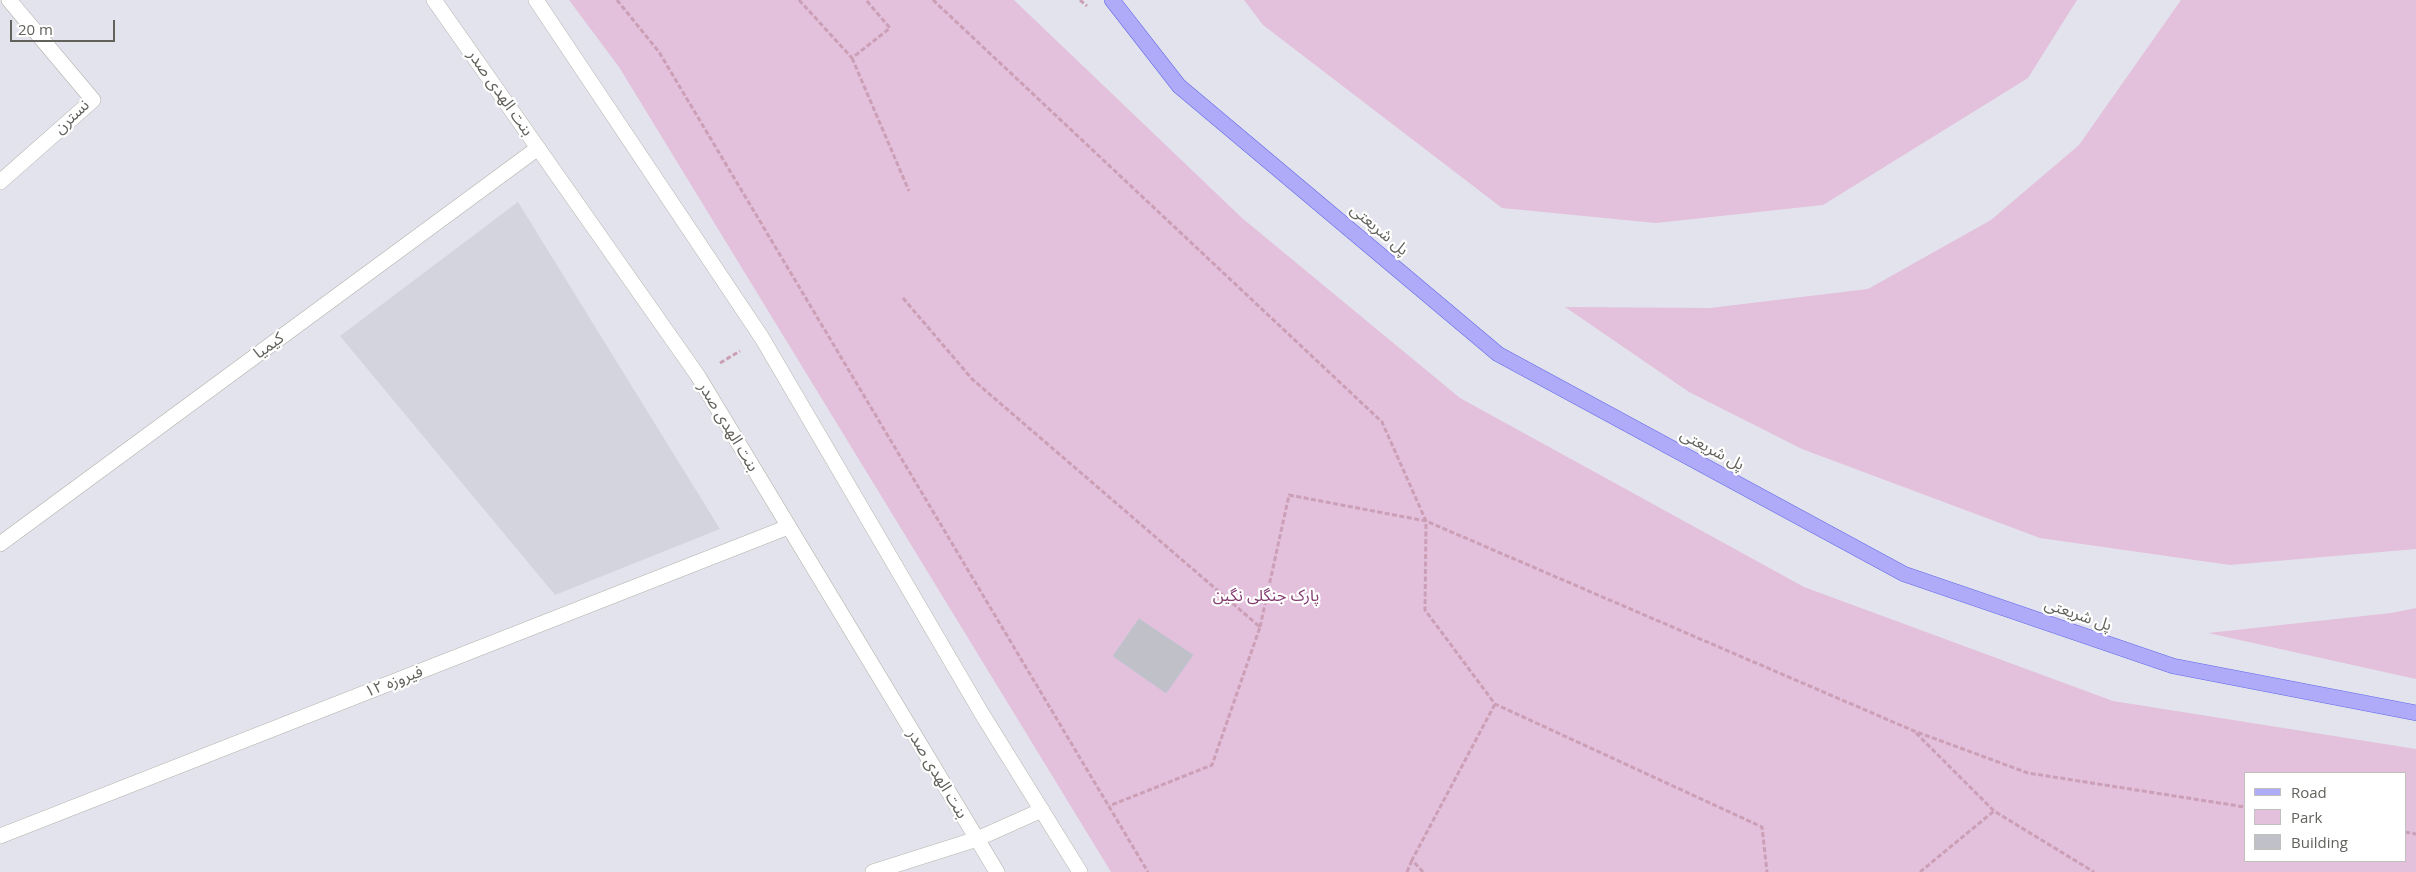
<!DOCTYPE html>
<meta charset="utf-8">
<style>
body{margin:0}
#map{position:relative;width:2416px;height:872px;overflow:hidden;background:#e3e3ed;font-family:"Open Sans",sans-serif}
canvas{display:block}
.legend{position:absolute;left:2244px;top:772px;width:162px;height:90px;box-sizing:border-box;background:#fff;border:1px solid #c0c0bd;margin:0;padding:6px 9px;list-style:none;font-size:15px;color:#62615b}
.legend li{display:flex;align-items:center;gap:10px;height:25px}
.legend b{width:25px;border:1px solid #c0c0bd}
.scale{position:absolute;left:10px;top:20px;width:105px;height:22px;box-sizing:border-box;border:2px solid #62615b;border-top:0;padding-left:6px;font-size:15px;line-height:18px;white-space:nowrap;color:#62615b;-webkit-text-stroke:4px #fff;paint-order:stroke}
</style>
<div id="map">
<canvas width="2416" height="872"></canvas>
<ul class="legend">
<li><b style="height:6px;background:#afabf9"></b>Road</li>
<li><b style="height:14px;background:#e3c0db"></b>Park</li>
<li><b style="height:14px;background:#bfc0c8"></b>Building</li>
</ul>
<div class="scale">20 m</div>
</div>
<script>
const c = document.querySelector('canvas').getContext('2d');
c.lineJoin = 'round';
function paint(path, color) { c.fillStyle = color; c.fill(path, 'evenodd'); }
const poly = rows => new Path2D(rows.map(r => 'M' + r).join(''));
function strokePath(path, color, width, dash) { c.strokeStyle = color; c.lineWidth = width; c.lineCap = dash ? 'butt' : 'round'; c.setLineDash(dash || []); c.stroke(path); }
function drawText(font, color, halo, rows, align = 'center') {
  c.font = font + ' "Open Sans","Noto Sans Arabic",sans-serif'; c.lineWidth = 4.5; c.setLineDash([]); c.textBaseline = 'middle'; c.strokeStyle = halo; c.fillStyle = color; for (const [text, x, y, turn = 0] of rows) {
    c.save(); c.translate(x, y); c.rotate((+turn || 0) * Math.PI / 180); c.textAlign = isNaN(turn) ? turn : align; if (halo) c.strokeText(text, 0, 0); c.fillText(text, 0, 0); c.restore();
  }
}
const education = poly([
 [518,202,720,529,555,595,340,336]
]);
const green = poly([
 [569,0,1014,0,1242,218,1460,398,1804,587,2113,701,2416,749,2416,872,1111,872,619,67],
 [2245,773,2405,773,2405,861,2245,861],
 [1244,0,2077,0,2028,78,1823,205,1656,223,1502,208,1263,25],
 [2181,0,2416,0,2416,549,2230,565,2040,538,1802,449,1689,392,1565,307,1710,308,1868,289,1991,220,2079,145],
 [2416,608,2416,679,2208,633,2391,613]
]);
const building = poly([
 [1139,619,1193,655,1166,693,1113,656,1139,619]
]);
const path = poly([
 [617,0,659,52,1148,872],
 [799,0,852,58,890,28,866,0],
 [933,0,1382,422,1426,521,1914,731,2028,773,2245,807],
 [1080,0,1087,6],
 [852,58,909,191],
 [903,298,972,379,1260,627,1212,765,1109,806],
 [720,363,740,351],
 [1260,627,1289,495,1426,521,1425,610,1495,704,1762,827,1767,872],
 [1916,733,1994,811,2094,872],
 [2405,832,2416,834],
 [1407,872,1412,860],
 [1423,872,1412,860,1495,704],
 [1920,872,1994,811]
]);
const street = poly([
 [0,182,93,100,9,0],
 [0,544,538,148],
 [0,836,788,527]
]);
const secondary = poly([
 [434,0,698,376,997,872],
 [536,0,762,338,982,714,1080,872],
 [873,872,977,839,1042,810]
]);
const primary = poly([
 [1112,0,1179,86,1498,354,1904,574,2173,666,2416,713]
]);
const streetNames = [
 ["بنت الهدی صدر",500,93,55],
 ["نسترن",72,117,-43],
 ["پل شریعتی",1379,230,40],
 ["کیمیا",269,346,-36],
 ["بنت الهدی صدر",728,427,59],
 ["پل شریعتی",1712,450,28],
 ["پل شریعتی",2078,615,19],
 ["فیروزه ۱۲",394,682,-21],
 ["بنت الهدی صدر",937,774,59]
];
const parkNames = [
 ["پارک جنگلی نگین",1266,596]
];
paint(education, '#d4d4df');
paint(green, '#e3c0db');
paint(building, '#bfc0c8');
strokePath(building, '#c1c3d1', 1);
strokePath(street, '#b2b1ac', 16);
strokePath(secondary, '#b5b4ad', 16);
strokePath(primary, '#6169e7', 16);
strokePath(path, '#cb9fb5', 3, [5, 2.5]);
strokePath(street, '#fff', 15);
strokePath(secondary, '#fff', 15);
strokePath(primary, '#afabf9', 15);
drawText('16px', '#62615b', '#fff', streetNames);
drawText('16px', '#823a6f', '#fff', parkNames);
</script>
